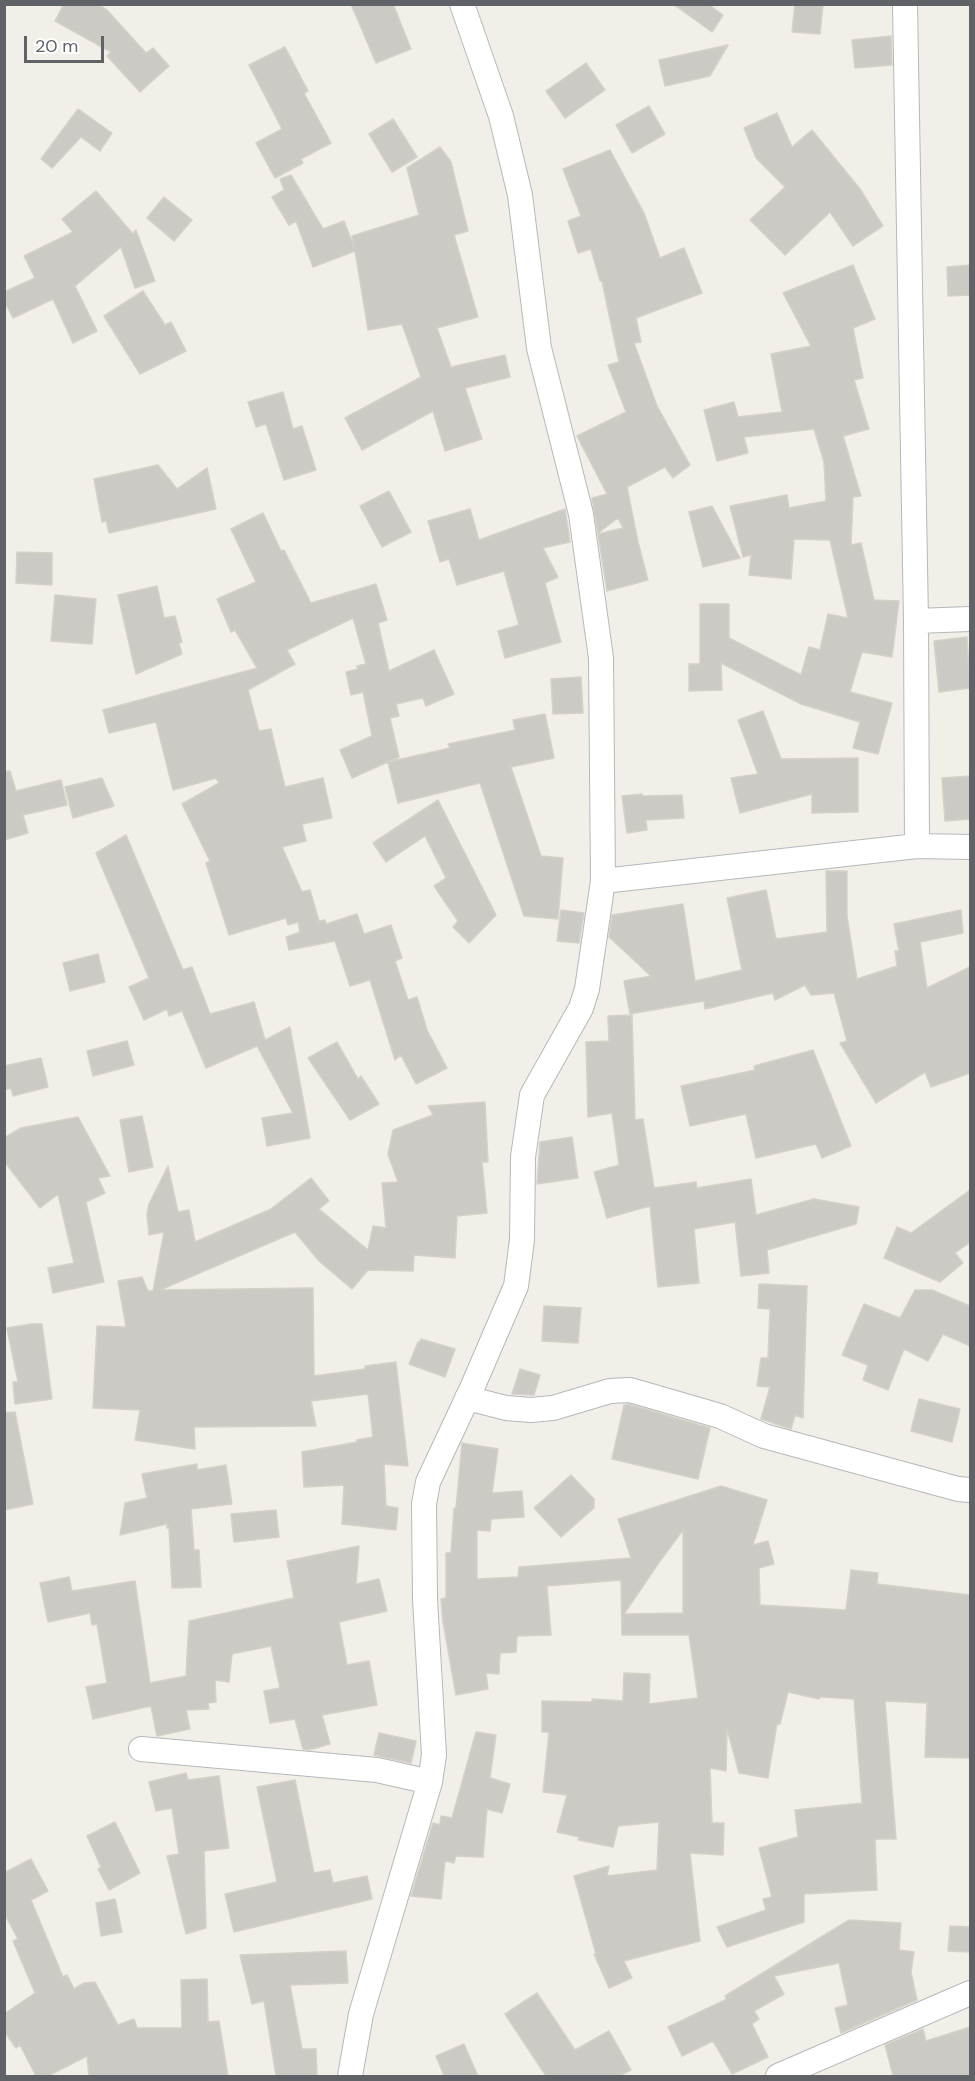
<!DOCTYPE html>
<style>
body{margin:0}
#map{position:relative;width:975px;height:2081px;overflow:hidden;background:#f1efe8;font-family:"DM Sans",sans-serif}
canvas{display:block}
.frame{position:absolute;inset:0;border:6px solid #5f6368;pointer-events:none}
.scale{position:absolute;left:24px;top:36px;width:80px;height:27px;box-sizing:border-box;border:3px solid #5f6368;border-top:0;padding-left:8px;font-size:18px;line-height:21px;white-space:nowrap;color:#5f6368;-webkit-text-stroke:4px #fff;paint-order:stroke}
</style>
<div id="map">
<canvas width="975" height="2081"></canvas>
<div class="frame"></div>
<div class="scale">20 m</div>
</div>
<script>
const c = document.querySelector('canvas').getContext('2d');
c.lineJoin = 'round';
function paint(path, color) { c.fillStyle = color; c.fill(path, 'evenodd'); }
const poly = rows => new Path2D(rows.map(r => 'M' + r).join(''));
function strokePath(path, color, width, dash) { c.strokeStyle = color; c.lineWidth = width; c.lineCap = dash ? 'butt' : 'round'; c.setLineDash(dash || []); c.stroke(path); }
const building = poly([
 [64,4,97,4,107,10,146,53,153,48,169,66,140,92,107,56,111,52,55,21,64,4],
 [351,4,393,4,411,49,376,63,351,4],
 [673,4,708,4,723,15,712,32,673,4],
 [795,4,823,4,820,34,792,32,795,4],
 [891,36,892,65,855,68,852,40,891,36],
 [728,45,710,76,665,86,659,60,728,45],
 [285,47,308,91,304,93,331,143,301,159,303,163,275,178,256,143,282,129,249,65,285,47],
 [586,63,605,90,565,118,546,91,586,63],
 [649,106,665,134,632,153,616,125,649,106],
 [78,109,112,133,100,151,81,137,52,168,41,159,78,109],
 [777,113,792,147,812,130,860,189,883,226,853,246,830,212,785,255,750,220,785,187,756,158,744,128,777,113],
 [393,119,417,157,392,172,369,134,393,119],
 [440,147,451,162,468,231,454,235,478,317,437,328,451,367,505,355,510,377,465,388,482,439,445,451,433,411,362,450,345,418,421,377,402,324,368,330,355,251,313,267,296,221,289,225,272,197,284,190,280,179,291,175,323,229,344,221,354,247,352,236,419,215,407,168,440,147],
 [610,150,644,213,660,258,684,248,702,293,636,318,641,342,634,343,657,406,690,465,673,478,665,467,627,487,638,542,648,580,607,591,598,534,623,528,618,518,598,533,592,498,607,494,577,436,626,412,608,365,619,362,602,281,600,281,591,249,578,253,568,221,581,216,563,169,610,150],
 [96,191,133,234,136,230,155,281,135,288,121,247,75,286,97,331,73,343,53,299,13,318,4,300,4,292,35,278,24,256,73,232,62,219,96,191],
 [164,197,192,220,174,241,147,218,164,197],
 [853,265,875,319,853,328,863,378,854,380,869,429,843,436,861,496,853,497,851,545,861,543,874,600,899,601,892,657,862,652,850,692,892,703,878,754,853,748,860,722,801,704,721,663,722,690,689,691,689,664,700,664,700,604,729,604,729,638,801,675,809,647,820,650,828,614,848,618,830,540,794,539,791,579,749,575,751,555,743,557,730,506,787,495,789,508,826,501,824,462,814,429,744,437,748,453,717,461,704,410,734,402,738,417,782,412,771,354,811,346,783,293,853,265],
 [970,265,970,295,948,296,947,267,970,265],
 [143,291,165,325,171,322,186,351,140,374,104,316,143,291],
 [283,392,293,429,302,426,316,470,284,480,266,424,256,427,248,402,283,392],
 [158,465,177,489,207,468,216,509,109,533,106,521,102,522,94,479,158,465],
 [389,491,411,532,382,547,360,506,389,491],
 [712,506,740,558,703,567,689,512,712,506],
 [470,509,479,540,565,509,570,542,543,548,558,577,545,583,561,642,505,658,498,631,519,625,504,571,457,585,449,559,440,562,428,521,470,509],
 [263,513,281,551,284,550,311,603,376,584,387,620,378,623,389,671,434,650,454,694,426,706,423,698,396,704,399,716,390,718,399,757,352,778,340,750,372,736,363,692,351,695,346,672,358,669,357,666,366,664,353,618,287,650,295,664,248,690,259,731,271,729,285,787,323,778,332,818,302,824,306,841,282,847,302,892,310,890,319,921,325,920,326,924,357,914,364,934,391,925,402,958,395,961,408,1000,417,997,427,1030,447,1068,416,1084,401,1055,395,1060,370,980,350,986,335,941,289,950,286,937,300,932,298,922,288,925,286,918,229,935,206,863,210,861,182,804,219,783,216,778,173,790,156,722,109,733,103,710,257,668,235,630,231,632,217,599,256,582,231,529,263,513],
 [17,552,52,553,52,585,16,583,17,552],
 [157,586,164,618,175,616,182,642,179,643,182,654,136,674,118,595,157,586],
 [55,595,96,599,92,644,51,641,55,595],
 [967,637,970,688,939,692,934,641,967,637],
 [581,677,583,713,553,714,551,679,581,677],
 [763,711,781,759,858,758,858,812,812,813,812,794,740,813,731,778,758,774,738,720,763,711],
 [545,714,554,758,511,767,541,856,563,858,558,919,524,916,480,783,398,803,388,762,450,748,448,744,515,730,513,720,545,714],
 [10,771,16,791,61,780,67,805,23,815,28,833,4,840,4,772,10,771],
 [970,776,970,819,945,821,942,778,970,776],
 [102,778,114,806,73,818,65,787,102,778],
 [642,794,643,796,682,795,684,818,646,820,647,830,627,833,622,796,642,794],
 [438,800,496,915,469,943,453,927,458,921,434,886,446,878,425,836,386,862,373,843,438,800],
 [126,835,183,970,192,967,210,1014,254,1002,265,1040,290,1027,310,1138,267,1146,262,1118,293,1113,257,1046,206,1068,182,1011,169,1016,167,1009,144,1020,129,987,149,978,96,853,126,835],
 [826,871,847,871,847,916,857,979,897,966,895,951,899,951,894,924,961,910,963,933,920,942,927,988,970,967,970,1073,931,1087,925,1072,876,1103,840,1043,847,1041,834,993,811,995,805,985,775,1000,773,993,705,1009,704,1001,630,1014,624,981,651,976,609,937,612,915,683,904,695,981,742,970,727,898,766,890,776,939,827,932,826,871],
 [561,910,584,913,579,943,557,941,561,910],
 [98,954,105,982,70,991,63,963,98,954],
 [632,1015,635,1120,643,1119,654,1188,696,1182,697,1188,751,1179,756,1215,814,1199,859,1207,856,1224,767,1250,769,1273,741,1276,735,1222,694,1229,699,1283,658,1287,650,1206,607,1218,594,1172,619,1165,612,1113,588,1117,586,1042,609,1041,608,1016,632,1015],
 [127,1041,134,1065,93,1076,87,1051,127,1041],
 [337,1042,358,1079,361,1076,379,1104,350,1120,308,1058,337,1042],
 [813,1050,851,1146,822,1158,816,1144,756,1158,746,1114,690,1126,681,1086,755,1070,754,1066,813,1050],
 [41,1058,48,1087,13,1096,11,1088,4,1090,4,1066,41,1058],
 [485,1102,488,1162,482,1162,487,1213,457,1216,455,1258,414,1255,413,1271,368,1270,352,1289,319,1261,295,1232,160,1290,313,1288,314,1376,365,1369,365,1366,396,1362,408,1466,384,1464,386,1506,398,1508,396,1530,342,1524,344,1485,304,1487,302,1452,357,1442,357,1440,373,1437,368,1394,311,1401,316,1426,194,1427,195,1449,135,1440,140,1410,93,1408,97,1326,126,1327,118,1281,142,1277,148,1291,153,1291,164,1232,149,1235,147,1214,149,1204,168,1166,178,1212,189,1210,195,1242,271,1209,311,1178,329,1201,319,1209,368,1250,373,1226,386,1228,382,1183,398,1182,388,1154,393,1130,433,1115,428,1106,485,1102],
 [142,1116,153,1167,129,1172,120,1120,142,1116],
 [78,1117,110,1176,98,1178,105,1193,86,1202,104,1282,53,1293,48,1268,74,1263,58,1194,40,1208,4,1161,4,1138,21,1128,78,1117],
 [572,1137,578,1178,537,1184,540,1142,572,1137],
 [970,1190,970,1242,955,1253,963,1263,940,1282,884,1258,897,1227,911,1233,970,1190],
 [759,1284,807,1286,803,1418,795,1415,791,1429,761,1419,770,1387,757,1386,761,1358,768,1358,770,1309,758,1308,759,1284],
 [915,1290,932,1290,970,1306,970,1346,943,1334,928,1361,904,1349,888,1390,863,1380,868,1365,842,1355,864,1304,900,1318,915,1290],
 [544,1306,581,1308,578,1343,542,1341,544,1306],
 [31,1324,42,1324,52,1399,15,1404,13,1382,18,1382,7,1328,31,1324],
 [421,1339,455,1349,445,1377,409,1364,418,1342,420,1342,421,1339],
 [520,1369,540,1375,534,1395,512,1394,520,1369],
 [919,1399,960,1409,952,1442,911,1431,919,1399],
 [628,1404,710,1428,698,1479,612,1459,624,1405,628,1404],
 [15,1412,33,1504,4,1510,4,1413,15,1412],
 [462,1443,498,1449,492,1493,522,1491,524,1517,491,1519,490,1531,477,1530,477,1579,518,1577,519,1567,631,1558,618,1519,721,1486,767,1500,753,1545,768,1541,774,1564,759,1568,760,1605,846,1610,851,1570,878,1573,877,1584,970,1595,970,1758,925,1757,927,1703,885,1701,896,1839,875,1839,877,1890,804,1894,804,1922,727,1947,717,1927,766,1910,763,1899,772,1897,759,1848,798,1837,795,1810,862,1803,854,1699,820,1697,819,1699,788,1692,780,1724,777,1724,768,1778,739,1773,727,1729,726,1771,710,1768,712,1823,724,1823,723,1855,690,1853,700,1941,624,1961,632,1978,609,1988,594,1954,596,1954,574,1876,609,1866,607,1876,657,1870,659,1822,618,1826,613,1847,578,1840,579,1837,557,1832,567,1795,543,1792,549,1732,542,1732,542,1701,592,1702,592,1699,623,1701,624,1673,650,1674,649,1704,698,1698,689,1635,622,1635,621,1580,547,1586,551,1635,517,1636,516,1652,500,1653,499,1674,486,1673,488,1689,456,1695,443,1622,441,1599,446,1598,446,1553,451,1553,454,1508,456,1508,462,1443],
 [683,1530,683,1613,624,1614,658,1564,683,1530],
 [197,1464,197,1470,226,1465,232,1504,191,1509,194,1550,199,1550,201,1587,172,1588,169,1527,167,1528,167,1524,120,1535,125,1503,147,1498,142,1474,197,1464],
 [571,1475,594,1499,594,1508,561,1537,534,1508,571,1475],
 [276,1510,279,1537,234,1542,231,1514,276,1510],
 [359,1546,356,1584,379,1579,387,1611,339,1622,347,1665,369,1661,377,1705,322,1715,330,1744,309,1750,303,1749,295,1719,270,1723,264,1691,280,1688,271,1646,232,1654,229,1682,215,1680,216,1702,208,1703,209,1709,186,1710,190,1729,157,1736,151,1706,93,1719,86,1687,107,1683,97,1624,92,1625,90,1613,48,1622,40,1583,69,1577,72,1591,135,1581,150,1683,186,1676,189,1621,294,1598,287,1561,359,1546],
 [476,1732,496,1735,490,1778,510,1784,502,1813,487,1809,483,1857,456,1856,454,1863,445,1861,441,1899,411,1896,433,1823,440,1825,441,1816,452,1818,476,1732],
 [379,1733,416,1741,411,1763,374,1755,379,1733],
 [186,1773,188,1780,219,1776,229,1848,204,1851,206,1928,186,1934,167,1856,179,1854,172,1808,156,1811,149,1782,186,1773],
 [295,1780,314,1873,330,1870,333,1883,367,1876,372,1899,234,1932,225,1894,277,1882,257,1787,295,1780],
 [115,1822,140,1873,109,1890,98,1869,101,1867,87,1836,115,1822],
 [31,1859,48,1891,31,1900,63,1977,67,1975,74,1989,84,1983,95,1982,118,2025,134,2019,137,2028,182,2028,181,1980,207,1979,208,2022,219,2021,228,2076,89,2076,87,2056,48,2076,36,2076,20,2045,16,2048,4,2031,4,2014,35,1993,13,1941,18,1939,4,1913,4,1873,31,1859],
 [115,1899,122,1932,101,1936,96,1903,115,1899],
 [849,1920,901,1923,899,1950,914,1952,911,1972,917,2000,841,2033,835,2008,848,2005,839,1963,774,1976,784,1994,754,2011,759,2019,752,2024,768,2057,732,2074,713,2041,682,2056,668,2027,727,1999,725,1996,849,1920],
 [950,1926,970,1927,970,1952,948,1951,950,1926],
 [346,1951,348,1983,290,1985,302,2049,316,2049,317,2076,276,2076,264,2001,252,2004,240,1955,346,1951],
 [537,1993,575,2050,609,2031,631,2070,619,2076,546,2076,505,2014,537,1993],
 [970,2027,970,2076,893,2076,885,2045,923,2029,926,2041,970,2027],
 [464,2044,478,2076,444,2076,436,2056,464,2044]
]);
const minor = poly([
 [905,4,916,621,917,846],
 [916,621,970,619],
 [603,881,917,846,970,847],
 [467,1398,506,1408,531,1410,553,1408,610,1391,630,1390,720,1416,764,1436,958,1489,970,1490],
 [141,1749,377,1770,430,1782],
 [350,2076,361,2014,430,1782,434,1755,425,1599,424,1504,428,1482,472,1388,516,1286,522,1240,523,1157,532,1095,581,1008,587,989,603,881,601,658,581,514,539,348,520,195,501,116,462,4],
 [778,2076,970,1993]
]);
paint(building, '#cccac5');
strokePath(building, '#d6d1c6', 1.5);
strokePath(minor, '#b5b8bc', 26);
strokePath(minor, '#fff', 24);
</script>
